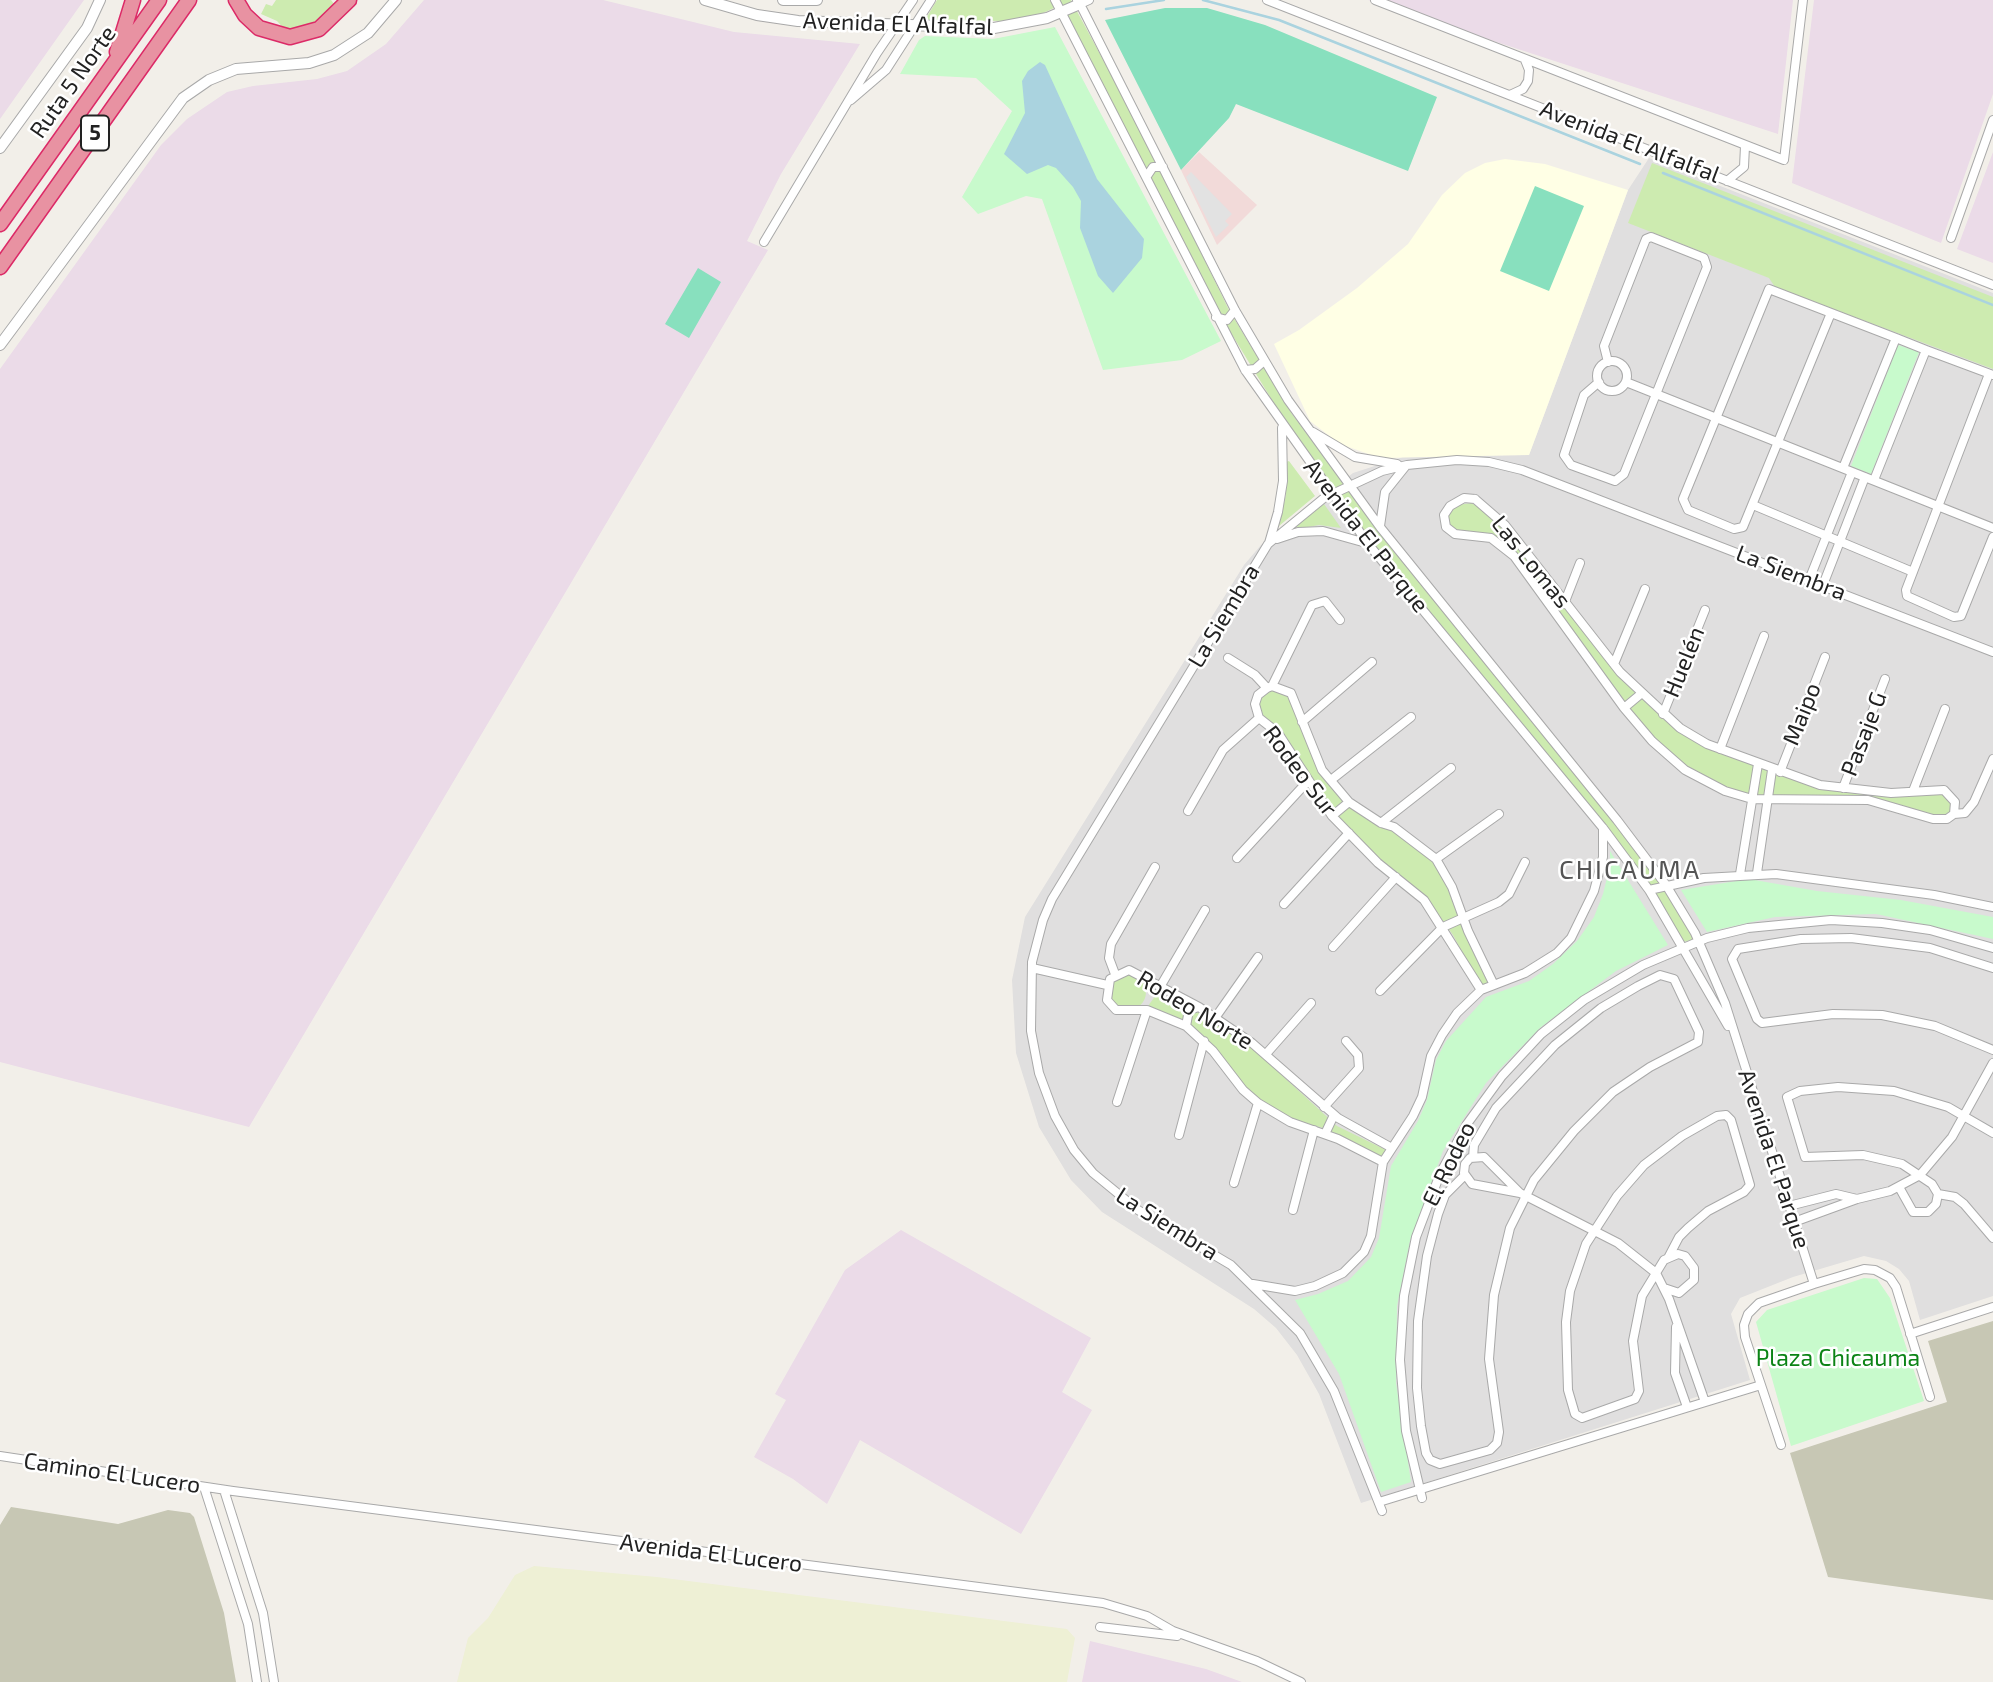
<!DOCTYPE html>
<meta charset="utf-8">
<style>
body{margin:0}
canvas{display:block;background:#f2efe9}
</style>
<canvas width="1993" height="1682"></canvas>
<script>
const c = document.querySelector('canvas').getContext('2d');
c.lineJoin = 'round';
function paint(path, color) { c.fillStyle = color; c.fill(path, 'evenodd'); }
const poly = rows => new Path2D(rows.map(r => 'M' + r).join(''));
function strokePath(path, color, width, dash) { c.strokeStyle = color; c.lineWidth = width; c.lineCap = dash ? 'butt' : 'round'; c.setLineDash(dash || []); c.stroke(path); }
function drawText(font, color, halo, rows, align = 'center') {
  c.font = font + ' "Exo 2",sans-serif'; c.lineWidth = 5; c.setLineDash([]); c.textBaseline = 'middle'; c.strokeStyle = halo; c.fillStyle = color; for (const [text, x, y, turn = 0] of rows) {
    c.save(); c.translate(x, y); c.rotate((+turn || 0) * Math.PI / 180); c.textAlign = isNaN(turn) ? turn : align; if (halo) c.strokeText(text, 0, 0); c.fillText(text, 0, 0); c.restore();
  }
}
const residential = poly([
 [1649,158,1993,293,1993,1296,1920,1320,1909,1281,1899,1269,1886,1261,1864,1256,1793,1277,1740,1298,1731,1314,1750,1380,1361,1503,1319,1394,1297,1355,1276,1328,1254,1309,1102,1212,1071,1180,1039,1127,1016,1053,1012,980,1025,917,1244,565,1261,545,1353,473,1406,456,1529,455,1628,190]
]);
const commercial = poly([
 [1199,152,1257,205,1217,245,1181,170]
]);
const industrial = poly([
 [0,0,84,0,0,119],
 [424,0,603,0,734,32,860,44,781,174,747,241,768,250,249,1127,0,1062,0,369,161,145,187,119,227,92,253,86,317,79,347,71,386,44],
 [1368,0,1793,0,1778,134],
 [1814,0,1993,0,1993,94,1941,243,1792,183],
 [1993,152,1993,263,1957,249],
 [901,1230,1091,1338,1062,1392,1092,1410,1021,1534,860,1440,827,1504,793,1479,754,1457,786,1400,775,1394,845,1270],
 [1090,1641,1206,1669,1242,1682,1082,1682]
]);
const education = poly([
 [1505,159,1545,164,1628,190,1529,455,1380,458,1340,444,1310,421,1274,344,1299,330,1357,288,1408,244,1442,195,1465,173,1485,163]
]);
const construction = poly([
 [1993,1321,1993,1600,1828,1577,1790,1453,1947,1402,1928,1341],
 [11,1507,118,1524,168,1510,190,1513,194,1517,224,1613,236,1682,0,1682,0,1525]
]);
const farmland = poly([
 [534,1566,657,1577,1067,1629,1075,1638,1067,1682,457,1682,468,1638,488,1618,515,1575]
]);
const grass = poly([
 [276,0,331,0,338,9,324,23,287,32,277,21,261,14,266,4,272,6],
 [937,0,1071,0,1146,140,1229,310,1292,414,1345,485,1615,822,1663,887,1696,939,1683,942,1651,888,1374,545,1286,423,1220,315,1065,16,1054,8,1041,14,1004,21,925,20],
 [1652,163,1993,297,1993,369,1775,287,1769,278,1628,223],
 [1289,461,1315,496,1279,526,1286,494,1286,462],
 [1471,503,1486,511,1503,527,1653,709,1705,746,1820,787,1946,794,1952,800,1952,813,1946,817,1934,817,1894,803,1856,797,1768,798,1725,789,1687,769,1653,739,1589,657,1559,610,1516,554,1506,545,1459,533,1446,522,1448,511,1458,505],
 [1324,504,1341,528,1319,525,1297,529,1297,524],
 [1273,689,1283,691,1293,701,1304,737,1320,772,1347,804,1393,830,1434,861,1441,870,1489,982,1481,987,1453,935,1426,898,1380,861,1334,814,1261,716,1258,704,1261,697],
 '1110 992a18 18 0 1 1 36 0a18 18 0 1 1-36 0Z',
 [1156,995,1194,1010,1250,1046,1337,1126,1386,1150,1381,1158,1327,1129,1291,1119,1260,1101,1245,1088,1202,1034,1185,1022,1148,1006]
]);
const park = poly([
 [1055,27,1221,341,1182,360,1103,370,1042,199,1026,196,978,214,962,197,1012,111,976,78,900,74,919,40,925,36,993,39],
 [1898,345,1919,352,1871,474,1851,466],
 [1610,851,1668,945,1616,971,1541,1027,1486,1083,1443,1151,1410,1241,1397,1306,1396,1383,1411,1482,1381,1492,1339,1374,1295,1300,1318,1294,1348,1281,1371,1257,1379,1238,1391,1166,1418,1121,1427,1100,1436,1060,1446,1041,1486,997,1529,981,1553,964,1577,941,1594,917,1603,894,1610,866],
 [1749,879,1817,891,1901,900,1993,917,1993,939,1876,914,1775,917,1707,932,1681,890],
 [1864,1278,1877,1279,1890,1298,1924,1401,1791,1446,1756,1322,1767,1310]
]);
const pitch = poly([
 [1165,8,1207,8,1265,25,1437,97,1408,171,1236,104,1229,118,1181,170,1105,20],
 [1535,186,1584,206,1549,291,1500,271],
 [698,268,721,282,689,338,665,324]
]);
const parking = poly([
 [1191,172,1232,214,1225,221,1229,225,1216,237,1186,177]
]);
const water = poly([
 [1040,62,1045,65,1097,179,1144,239,1142,258,1113,293,1098,276,1080,228,1081,201,1073,187,1056,168,1048,165,1027,174,1004,154,1025,113,1022,81,1028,71]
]);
const stream = poly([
 [1203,0,1279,20,1640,164],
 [1106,9,1164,0],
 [1663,173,1993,305]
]);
const minor = poly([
 [1055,0,1245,370,1369,545,1603,828,1649,890,1728,1026],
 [1089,0,1080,4,1235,310,1288,400,1380,527,1617,820,1666,885,1695,933,1725,1003,1814,1284],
 [1267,0,1993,285],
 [1375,0,1784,160,1803,0],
 [1510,95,1523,89,1528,81,1529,70,1525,60],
 [851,100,886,70,931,0],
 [1147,176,1153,167,1163,167],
 [1727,181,1744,167,1745,146],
 [1951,238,1993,120],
 [764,242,877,53,913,0],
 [1831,313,1743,527,1734,529,1688,510,1683,499,1769,289,1896,338,1926,350,1993,375],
 [1216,317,1227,320,1235,310],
 '1597 376a15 15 0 1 1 30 0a15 15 0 1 1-30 0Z',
 [1245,370,1255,369,1264,361],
 [1989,374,1906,590,1907,596,1954,617,1961,616,1993,537],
 [1599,382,1584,395,1564,455,1571,465,1615,481,1624,474,1707,267,1704,258,1651,237,1646,239,1604,346,1608,362],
 [1626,382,1993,528],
 [1313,432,1355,457,1397,464],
 [1843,468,1896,338],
 [1874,480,1926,350],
 [1475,499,1505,525,1620,672,1680,728,1707,744,1820,785,1891,793,1944,790,1955,802,1954,814,1947,819,1933,819,1868,800,1752,799,1725,791,1685,770,1652,741,1624,708,1514,556,1491,538,1455,534,1446,527,1444,515,1450,506,1464,498,1475,499],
 [1753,505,1913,572],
 [1380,526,1385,492,1405,467],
 [1277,539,1298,532,1323,531,1366,543],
 [1269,543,1278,512,1283,481,1282,428],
 [1809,580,1852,472],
 [1823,585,1865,477],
 [1564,604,1580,563],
 [1228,658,1255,675,1267,688],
 [1614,664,1645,589],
 [1272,686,1312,605,1325,601,1340,620],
 [1624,708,1642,693],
 [1663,714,1705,610],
 [1302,722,1372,662],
 [1720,749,1764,636],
 [1780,772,1825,657],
 [1331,780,1411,717],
 [1843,788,1885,679],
 [1913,791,1945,709],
 [1188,811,1223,750,1259,718],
 [1954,814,1965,813,1974,802,1993,759],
 [1332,816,1349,802],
 [1381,823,1451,768],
 [1237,858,1308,781],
 [1436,859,1499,814],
 [1757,873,1772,770],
 [1740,874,1758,764],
 [1649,890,1704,878,1776,874,1934,895,1993,907],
 [1284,904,1349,833],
 [1333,947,1396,877],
 [1032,968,1107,985],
 [1993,968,1930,948,1851,938,1801,939,1738,949,1732,959,1757,1019,1762,1023,1833,1014,1882,1015,1935,1026,1993,1050],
 [1115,974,1109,958,1111,944,1155,867],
 [1160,987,1205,910],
 [1481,990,1424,900,1378,863,1332,816,1278,733,1259,718,1255,704,1258,695,1267,688,1272,686,1291,693,1322,770,1349,802,1381,823,1394,827,1436,859,1452,887,1468,931,1493,983],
 [1380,991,1443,927,1499,902,1509,894,1525,862],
 [1215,1018,1258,957],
 [1186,1026,1189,1010,1199,1007],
 [1266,1054,1311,1003],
 [1117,1102,1147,1010],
 [1324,1107,1359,1068,1358,1055,1346,1041],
 [1325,1134,1334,1115],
 [1179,1135,1204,1041],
 [1383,1162,1338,1139,1290,1122,1258,1103,1243,1090,1213,1051,1186,1026,1147,1010,1116,1010,1107,1000,1110,979,1129,970,1199,1007,1252,1043,1338,1118,1392,1148],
 [1465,1175,1445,1195,1438,1214,1427,1256,1418,1321,1417,1388,1421,1426,1426,1453,1430,1460,1440,1464,1490,1450,1497,1443,1499,1432,1489,1359,1494,1295,1510,1228,1534,1180,1574,1131,1613,1092,1650,1067,1698,1042,1699,1032,1674,979,1660,975,1638,986,1601,1008,1555,1045,1496,1108,1474,1145,1473,1157],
 [1234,1183,1258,1103],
 [1899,1187,1913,1212,1928,1212,1936,1204,1938,1194,1932,1184,1902,1164,1863,1155,1805,1157,1787,1097,1800,1091,1838,1087,1894,1091,1948,1107,1993,1133],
 [1520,1193,1472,1184,1464,1173,1465,1164,1470,1158,1484,1157,1520,1193,1618,1243,1656,1273,1669,1299,1705,1402],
 [1938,1194,1955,1197,1964,1204,1993,1238],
 [1789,1206,1836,1194,1857,1199],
 [1293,1210,1314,1130],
 [1794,1222,1857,1199,1890,1191,1920,1175,1952,1137,1993,1063],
 [1253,1284,1295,1291,1315,1286,1343,1273,1364,1252,1371,1236,1383,1162,1413,1116,1422,1097,1431,1056,1442,1035,1457,1013,1481,990,1525,973,1557,953,1571,938,1594,891,1603,857,1603,828],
 [1664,1288,1679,1293,1694,1280,1694,1268,1685,1256,1678,1254,1664,1260,1642,1296,1633,1341,1639,1391,1635,1399,1582,1418,1575,1414,1568,1390,1566,1322,1570,1291,1586,1244,1617,1196,1644,1165,1682,1136,1717,1116,1726,1115,1731,1120,1750,1185,1744,1192,1708,1211,1688,1228,1679,1237,1668,1258],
 [1676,1327,1675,1373,1687,1407],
 [1910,1334,1993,1307],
 [1781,1445,1745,1337,1744,1325,1748,1314,1759,1303,1814,1284,1864,1269,1875,1270,1890,1278,1896,1287,1930,1397],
 [0,1456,233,1491,1103,1603,1147,1616,1173,1631,1257,1661,1301,1682],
 [204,1487,248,1624,257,1682],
 [224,1490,263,1613,274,1682],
 [1422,1498,1406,1431,1400,1360,1404,1296,1416,1237,1440,1174,1467,1124,1502,1076,1541,1034,1584,1000,1643,965,1707,938,1748,928,1831,920,1882,923,1930,930,1993,948],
 [1379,1502,1761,1385],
 [1382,1511,1334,1391,1300,1333,1231,1265,1138,1210,1093,1173,1074,1150,1055,1116,1039,1073,1031,1031,1032,962,1043,920,1052,899,1268,544,1324,498,1382,471,1407,465,1457,460,1489,462,1522,470,1993,652],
 [1100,1627,1177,1636]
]);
const tertiary = poly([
 [705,0,757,15,798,21,994,28,1047,18,1080,4,1078,0],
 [783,0,817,0],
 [0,148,87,28,100,0],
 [0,345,183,98,209,80,236,69,309,63,334,55,368,33,396,0]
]);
const motorway = poly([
 [236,0,245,15,259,28,290,37,319,29,349,0],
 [117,52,133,0],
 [0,224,159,0],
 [0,267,189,0]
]);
const shields = [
 [95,133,28]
];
const shieldNames = [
 ["5",95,133]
];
const streetNames = [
 ["Avenida El Alfalfal",898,24,2],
 ["Ruta 5 Norte",73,82,-55],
 ["Avenida El Alfalfal",1630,142,21],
 ["Avenida El Parque",1366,536,52],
 ["Las Lomas",1531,562,51],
 ["La Siembra",1791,573,21],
 ["La Siembra",1224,616,-59],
 ["Huelén",1684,662,-68],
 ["Maipo",1802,714,-68],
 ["Pasaje G",1864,734,-69],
 ["Rodeo Sur",1300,771,53],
 ["Rodeo Norte",1195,1010,31],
 ["Avenida El Parque",1774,1159,72],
 ["El Rodeo",1449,1164,-64],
 ["La Siembra",1167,1224,32],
 ["Camino El Lucero",112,1473,8],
 ["Avenida El Lucero",711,1553,7]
];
const parkNames = [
 ["Plaza Chicauma",1838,1358]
];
const quarterNames = [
 ["CHICAUMA",1630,870]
];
paint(residential, '#e0dfdf');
paint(commercial, '#f2dad9');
paint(industrial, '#ebdbe8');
paint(education, '#ffffe5');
paint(construction, '#c7c7b4');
paint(farmland, '#eef0d5');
paint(grass, '#cdebb0');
paint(park, '#c8facc');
paint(pitch, '#88e0be');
paint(parking, '#e2e2e2');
paint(water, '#aad3df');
strokePath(stream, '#aad3df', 2.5);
strokePath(minor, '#a9a9a9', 10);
strokePath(tertiary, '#a9a9a9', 12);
strokePath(motorway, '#dc2a67', 17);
strokePath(minor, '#fff', 8);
strokePath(tertiary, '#fff', 10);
strokePath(motorway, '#e892a2', 14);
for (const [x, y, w] of shields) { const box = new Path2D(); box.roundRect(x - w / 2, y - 17.5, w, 35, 5); c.fillStyle = '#fff'; c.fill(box); strokePath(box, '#222', 2); }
drawText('bold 21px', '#222', null, shieldNames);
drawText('23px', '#222', '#fff', streetNames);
drawText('23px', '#0c8416', '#fff', parkNames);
c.letterSpacing = '2px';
drawText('26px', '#555', '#fff', quarterNames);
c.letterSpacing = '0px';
</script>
